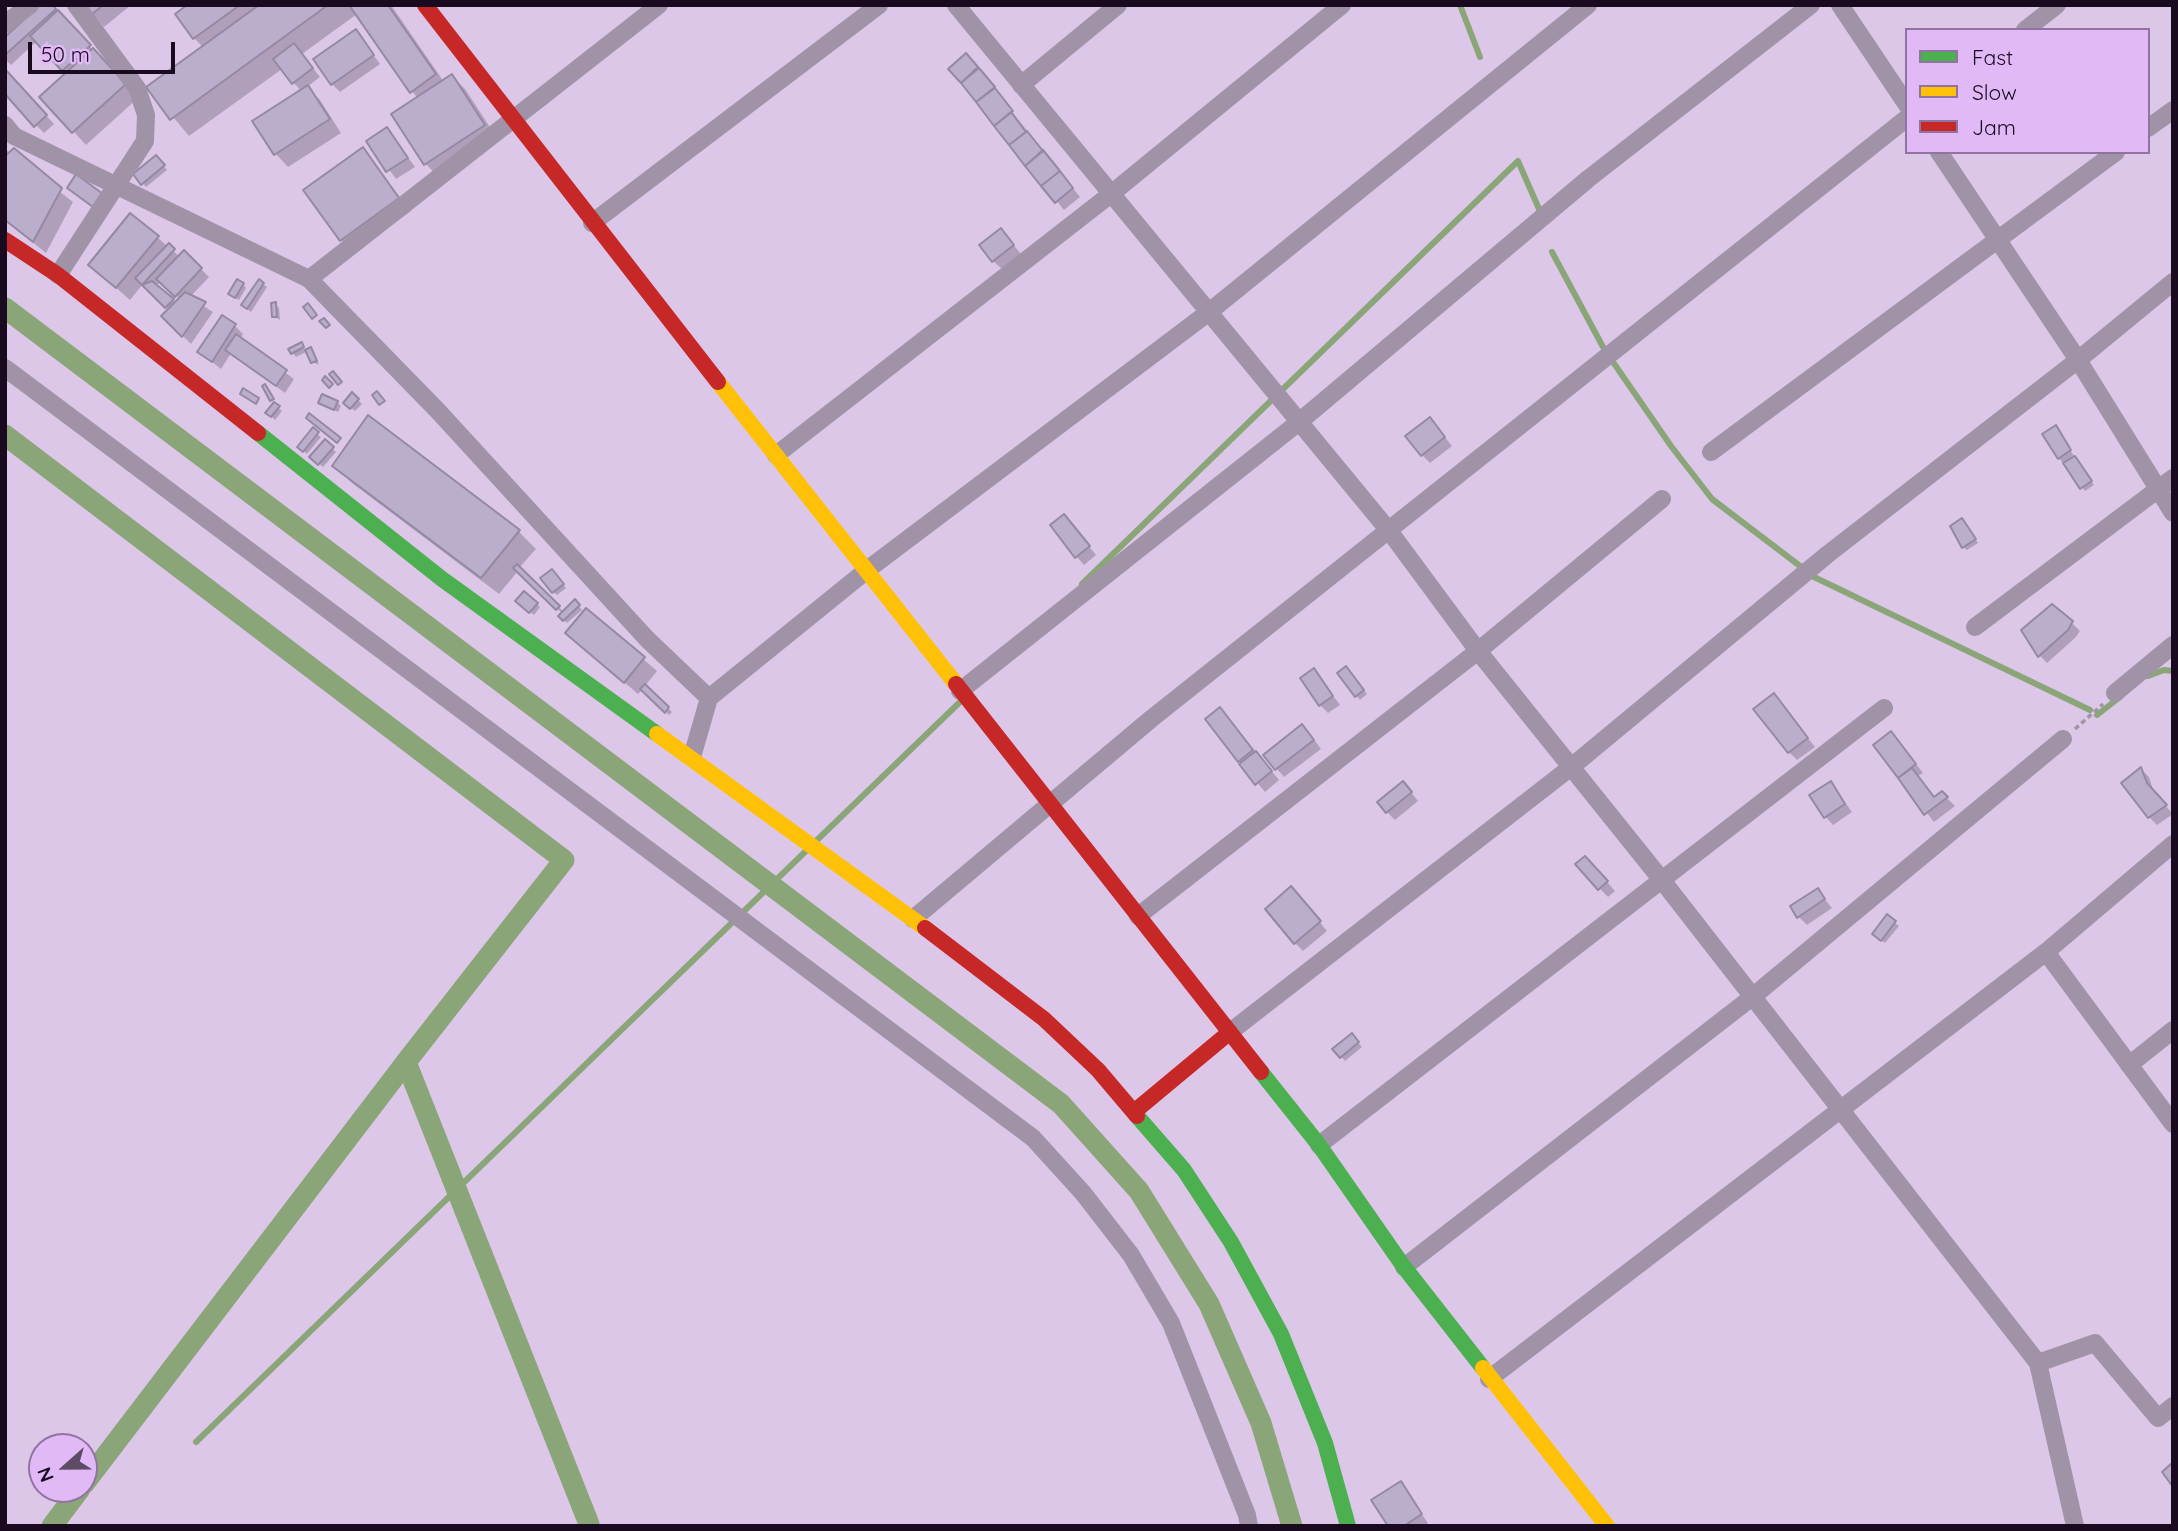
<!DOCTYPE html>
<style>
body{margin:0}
#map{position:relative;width:2178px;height:1531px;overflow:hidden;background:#ddc7e9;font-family:Quicksand,sans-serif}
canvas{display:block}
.frame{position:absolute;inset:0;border:7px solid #190a20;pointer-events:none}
.legend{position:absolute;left:1905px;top:28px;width:245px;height:126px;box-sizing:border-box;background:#e1b9f7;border:2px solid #9173a1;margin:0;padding:9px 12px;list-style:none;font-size:21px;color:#190a20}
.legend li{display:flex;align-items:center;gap:14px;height:35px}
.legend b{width:35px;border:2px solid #9173a1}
.north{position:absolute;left:28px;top:1433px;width:70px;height:70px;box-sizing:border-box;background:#e1b9f7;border:2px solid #9173a1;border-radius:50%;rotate:249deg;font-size:19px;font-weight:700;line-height:28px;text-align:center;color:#190a20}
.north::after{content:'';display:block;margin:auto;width:24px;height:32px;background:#5e4c66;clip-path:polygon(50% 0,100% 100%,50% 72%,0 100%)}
.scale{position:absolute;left:28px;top:42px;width:147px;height:32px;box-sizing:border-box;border:4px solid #190a20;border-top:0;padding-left:9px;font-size:21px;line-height:24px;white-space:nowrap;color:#190a20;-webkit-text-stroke:5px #e1b9f7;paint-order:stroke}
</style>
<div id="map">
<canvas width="2178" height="1531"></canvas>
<div class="frame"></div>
<ul class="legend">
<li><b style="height:9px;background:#4caf50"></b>Fast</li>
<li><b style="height:9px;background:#ffc107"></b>Slow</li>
<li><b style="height:9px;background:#c62828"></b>Jam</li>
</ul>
<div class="north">N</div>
<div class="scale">50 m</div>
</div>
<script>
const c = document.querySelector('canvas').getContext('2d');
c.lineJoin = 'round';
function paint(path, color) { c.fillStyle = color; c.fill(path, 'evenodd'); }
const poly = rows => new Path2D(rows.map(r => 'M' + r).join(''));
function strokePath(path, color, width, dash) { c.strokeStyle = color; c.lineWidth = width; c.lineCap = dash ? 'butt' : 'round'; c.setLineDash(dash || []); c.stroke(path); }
const shadow = poly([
 [51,5,138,98,86,145,42,97,67,74,37,41,11,65,5,59,5,39],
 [84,5,131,5,104,27],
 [190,5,391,5,444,82,452,76,465,89,497,138,438,177,426,164,394,115,418,99,357,14,302,54,320,77,307,87,320,100,341,133,288,167,276,154,255,122,301,91,282,69,189,136,149,88,204,48,194,38],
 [356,31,380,64,340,92,332,84],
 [974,64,1080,197,1064,210,950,70],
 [5,71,54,124,44,133,36,125],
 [387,129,415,167,396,179,369,142],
 [5,149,73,202,46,253,5,220],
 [362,149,411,211,354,252,341,240],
 [156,157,167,170,146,187,136,175],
 [1001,230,1021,254,1002,269,993,261],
 [158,238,180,257,184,252,209,277,190,297,213,312,191,344,163,316,169,310,143,284,130,300,90,265],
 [161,281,180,299,176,303,156,286],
 [243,284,246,288,239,300,234,297],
 [263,284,267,287,251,312,247,309],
 [275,304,279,308,280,320,274,316],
 [235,326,243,334,240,339,294,379,285,393,231,353,221,369,200,352],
 [301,344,306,351,311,349,314,353,319,365,313,362,308,351,296,357,293,353],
 [353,395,362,404,355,411,346,403],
 [320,402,337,402,341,406,338,412],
 [274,404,282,411,275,420,268,413],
 [1430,419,1452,446,1430,463,1422,455],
 [2055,428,2094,485,2085,491,2059,458],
 [313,430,321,437,307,454,299,447],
 [325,442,336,452,323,467,312,457],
 [334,466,518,531,536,549,519,568,564,612,575,602,582,610,567,623,560,616,564,615,518,571,499,594,352,483],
 [1965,524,1978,543,1967,550,1963,547],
 [1072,525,1096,555,1084,565,1076,556],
 [556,575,566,588,557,595,553,592],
 [524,593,540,607,534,615,517,601],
 [586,610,657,671,645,686,672,712,669,715,643,689,638,694,567,633],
 [2071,622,2080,631,2075,638,2047,663,2039,655],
 [1314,670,1340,705,1328,713,1320,705],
 [1350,672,1367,694,1360,700,1339,674],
 [1774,695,1815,747,1797,760,1789,752],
 [1228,718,1279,780,1265,792,1239,761],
 [1310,734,1321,749,1284,777,1265,755],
 [1899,742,1923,773,1918,776,1935,798,1942,793,1955,806,1934,822,1875,746],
 [2141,769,2149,777,2154,793,2173,814,2157,825,2149,817],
 [1831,783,1852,812,1833,825,1825,816],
 [1411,792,1418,801,1395,820,1387,812],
 [1577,865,1593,866,1615,891,1608,897],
 [1817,890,1832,908,1807,925,1799,917],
 [1299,897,1327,931,1303,951,1295,943],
 [1887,917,1899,926,1885,943,1874,934],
 [1355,1039,1362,1047,1345,1061,1335,1049],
 [1400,1483,1428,1523,1424,1526,1390,1526]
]);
const stream = poly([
 [1460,5,1480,57],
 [1552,252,1603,347],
 [1613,362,1671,446,1712,499,1800,566],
 [1814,577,2090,710],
 [1082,584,1518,161,1539,209],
 [2148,676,2164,670,2173,671],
 [2097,715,2120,697],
 [815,842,961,701],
 [196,1442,807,850]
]);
const canal = poly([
 [5,308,1061,1104,1139,1191,1209,1304,1261,1423,1292,1526],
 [5,435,564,860,406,1062,589,1524],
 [84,1484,406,1062],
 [52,1526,80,1489]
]);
const building = poly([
 [40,5,53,5,56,9,5,55,5,37,40,5],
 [82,5,103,5,90,16,82,5],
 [187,5,240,5,193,39,175,14,187,5],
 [259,5,328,5,170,120,146,87,259,5],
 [349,5,388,5,436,74,410,93,349,5],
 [58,10,91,45,62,71,30,36,58,10],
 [356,29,374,55,331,85,313,59,356,29],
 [294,43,313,68,292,84,273,59,294,43],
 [93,48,126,84,72,133,39,97,93,48],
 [966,53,978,67,961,83,948,69,966,53],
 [979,68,995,87,976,102,961,83,979,68],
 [5,69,47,115,34,127,5,94,5,69],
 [452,74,485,125,424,165,391,114,452,74],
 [308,85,330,119,274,155,252,121,308,85],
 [995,88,1013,111,994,126,976,102,995,88],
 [1011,112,1026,132,1009,145,994,126,1011,112],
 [387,127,408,158,386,172,366,141,387,127],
 [1027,131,1043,151,1025,166,1009,145,1027,131],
 [363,147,399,198,340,241,303,190,363,147],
 [14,148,62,188,33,242,5,220,5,156,14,148],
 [1043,150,1060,171,1041,186,1025,166,1043,150],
 [156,155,165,165,141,185,133,174,156,155],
 [1060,171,1073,188,1055,203,1041,186,1060,171],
 [76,174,103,194,93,207,67,188,76,174],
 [130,213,159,236,116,288,88,265,130,213],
 [1001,228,1014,245,992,262,979,245,1001,228],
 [169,243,175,249,142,285,135,278,169,243],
 [184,250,202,268,175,297,156,279,184,250],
 [237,279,244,283,235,298,228,294,237,279],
 [259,279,264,283,247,309,241,305,259,279],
 [152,281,174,299,165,308,142,285,152,281],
 [185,292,206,302,182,337,161,316,185,292],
 [276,302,277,317,272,317,271,303,276,302],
 [308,303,317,315,312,319,303,307,308,303],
 [222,315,236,324,212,362,197,352,222,315],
 [324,318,330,325,326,328,319,321,324,318],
 [236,334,287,370,276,386,225,350,236,334],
 [302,342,304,347,291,354,288,349,302,342],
 [311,347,317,361,311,363,305,350,311,347],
 [333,371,342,382,338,385,329,374,333,371],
 [325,376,333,384,329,388,322,380,325,376],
 [265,384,274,399,270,401,262,386,265,384],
 [243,388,259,398,256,404,240,394,243,388],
 [377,391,385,401,379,405,372,395,377,391],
 [352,392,359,399,350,409,343,403,352,392],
 [322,394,338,401,334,410,318,403,322,394],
 [274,402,280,406,271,417,265,413,274,402],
 [309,413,341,438,337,443,306,418,309,413],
 [368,415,520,530,481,578,332,466,368,415],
 [1430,417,1445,437,1421,456,1405,436,1430,417],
 [2056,425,2071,450,2058,459,2042,434,2056,425],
 [313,427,319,432,303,452,297,447,313,427],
 [325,439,334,447,318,465,309,457,325,439],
 [2075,456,2092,481,2080,489,2063,463,2075,456],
 [1064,514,1090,546,1075,558,1050,525,1064,514],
 [1962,518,1976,539,1962,548,1950,526,1962,518],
 [517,564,560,606,556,610,513,568,517,564],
 [552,569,564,584,552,593,540,578,552,569],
 [524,591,538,603,529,613,515,601,524,591],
 [575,599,580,605,563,621,558,616,575,599],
 [2052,604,2073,621,2068,630,2038,657,2021,630,2052,604],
 [586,608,645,657,624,683,565,633,586,608],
 [1346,666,1364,690,1355,697,1337,673,1346,666],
 [1314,668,1333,696,1319,706,1300,678,1314,668],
 [645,684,669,707,665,713,640,689,645,684],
 [1774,693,1808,738,1788,753,1753,709,1774,693],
 [1220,707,1253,750,1238,762,1205,719,1220,707],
 [1302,724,1314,740,1275,770,1263,755,1302,724],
 [1891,731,1916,764,1898,778,1873,745,1891,731],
 [1256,751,1272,771,1255,785,1239,764,1256,751],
 [2141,767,2147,783,2167,805,2148,818,2121,783,2141,767],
 [1912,768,1934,797,1942,791,1948,797,1924,815,1898,778,1912,768],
 [1403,781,1412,792,1386,813,1377,802,1403,781],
 [1831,781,1845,804,1824,818,1809,795,1831,781],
 [1585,856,1608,881,1598,890,1575,864,1585,856],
 [1291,886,1321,921,1294,944,1265,909,1291,886],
 [1818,888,1825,899,1797,918,1790,906,1818,888],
 [1887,914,1896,921,1881,941,1872,934,1887,914],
 [1352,1033,1359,1042,1340,1058,1332,1049,1352,1033],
 [2173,1462,2173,1487,2162,1472,2173,1462],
 [1401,1481,1422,1514,1404,1526,1388,1526,1371,1500,1401,1481]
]);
const path = poly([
 [2075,729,2103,704]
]);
const street = poly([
 [956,5,1390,532,1478,651,1661,879,2038,1363,2075,1526],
 [1840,5,1907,105],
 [5,24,30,5],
 [2025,30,2057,5],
 [1021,85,1118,5],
 [5,125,14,136,309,279,438,411,647,639,709,698],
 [2148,128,2173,110],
 [1939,152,2078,360,2173,513],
 [592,223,879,5],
 [58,275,145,141,146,115,137,88,76,5],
 [309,279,659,5],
 [5,368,1033,1138,1083,1193,1131,1255,1171,1323,1247,1515,1249,1526],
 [1711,452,2116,152],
 [776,455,1111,194,1342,5],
 [1975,627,2173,478],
 [960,691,1299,422,1588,179,1811,5],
 [2115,693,2173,645],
 [692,757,709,698,867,570,1209,312,1588,5],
 [1138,916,1478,651,1662,499],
 [913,919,1151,719,1907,118],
 [2046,952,2173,1124],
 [1230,1032,1570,768,1828,554,2078,360,2173,282],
 [2129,1065,2173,1030],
 [1319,1145,1884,708],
 [1404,1267,1751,998,2063,739],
 [2038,1363,2095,1343,2158,1418,2173,1406],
 [1489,1379,2046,952,2173,844]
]);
const fast = poly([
 [258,433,442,579,657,734],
 [1261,1072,1319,1145,1404,1267,1483,1368],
 [1137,1116,1184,1170,1231,1242,1281,1334,1325,1443,1348,1526]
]);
const slow = poly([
 [718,382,956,684],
 [657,734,925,928],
 [1483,1368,1607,1526]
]);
const jam = poly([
 [425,5,718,382],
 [5,240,58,275,258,433],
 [956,684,1261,1072],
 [925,928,1044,1019,1098,1070,1137,1116],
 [1135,1111,1230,1032]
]);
paint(shadow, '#0003');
strokePath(stream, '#8aa577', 6);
strokePath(canal, '#8aa577', 21);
paint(building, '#bbaecd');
strokePath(building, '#9488a2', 2);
strokePath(path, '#a093a6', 3.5, [5, 3.5]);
strokePath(street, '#a093a7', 18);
strokePath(fast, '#4caf50', 16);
strokePath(slow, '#ffc107', 16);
strokePath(jam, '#c62828', 16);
</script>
